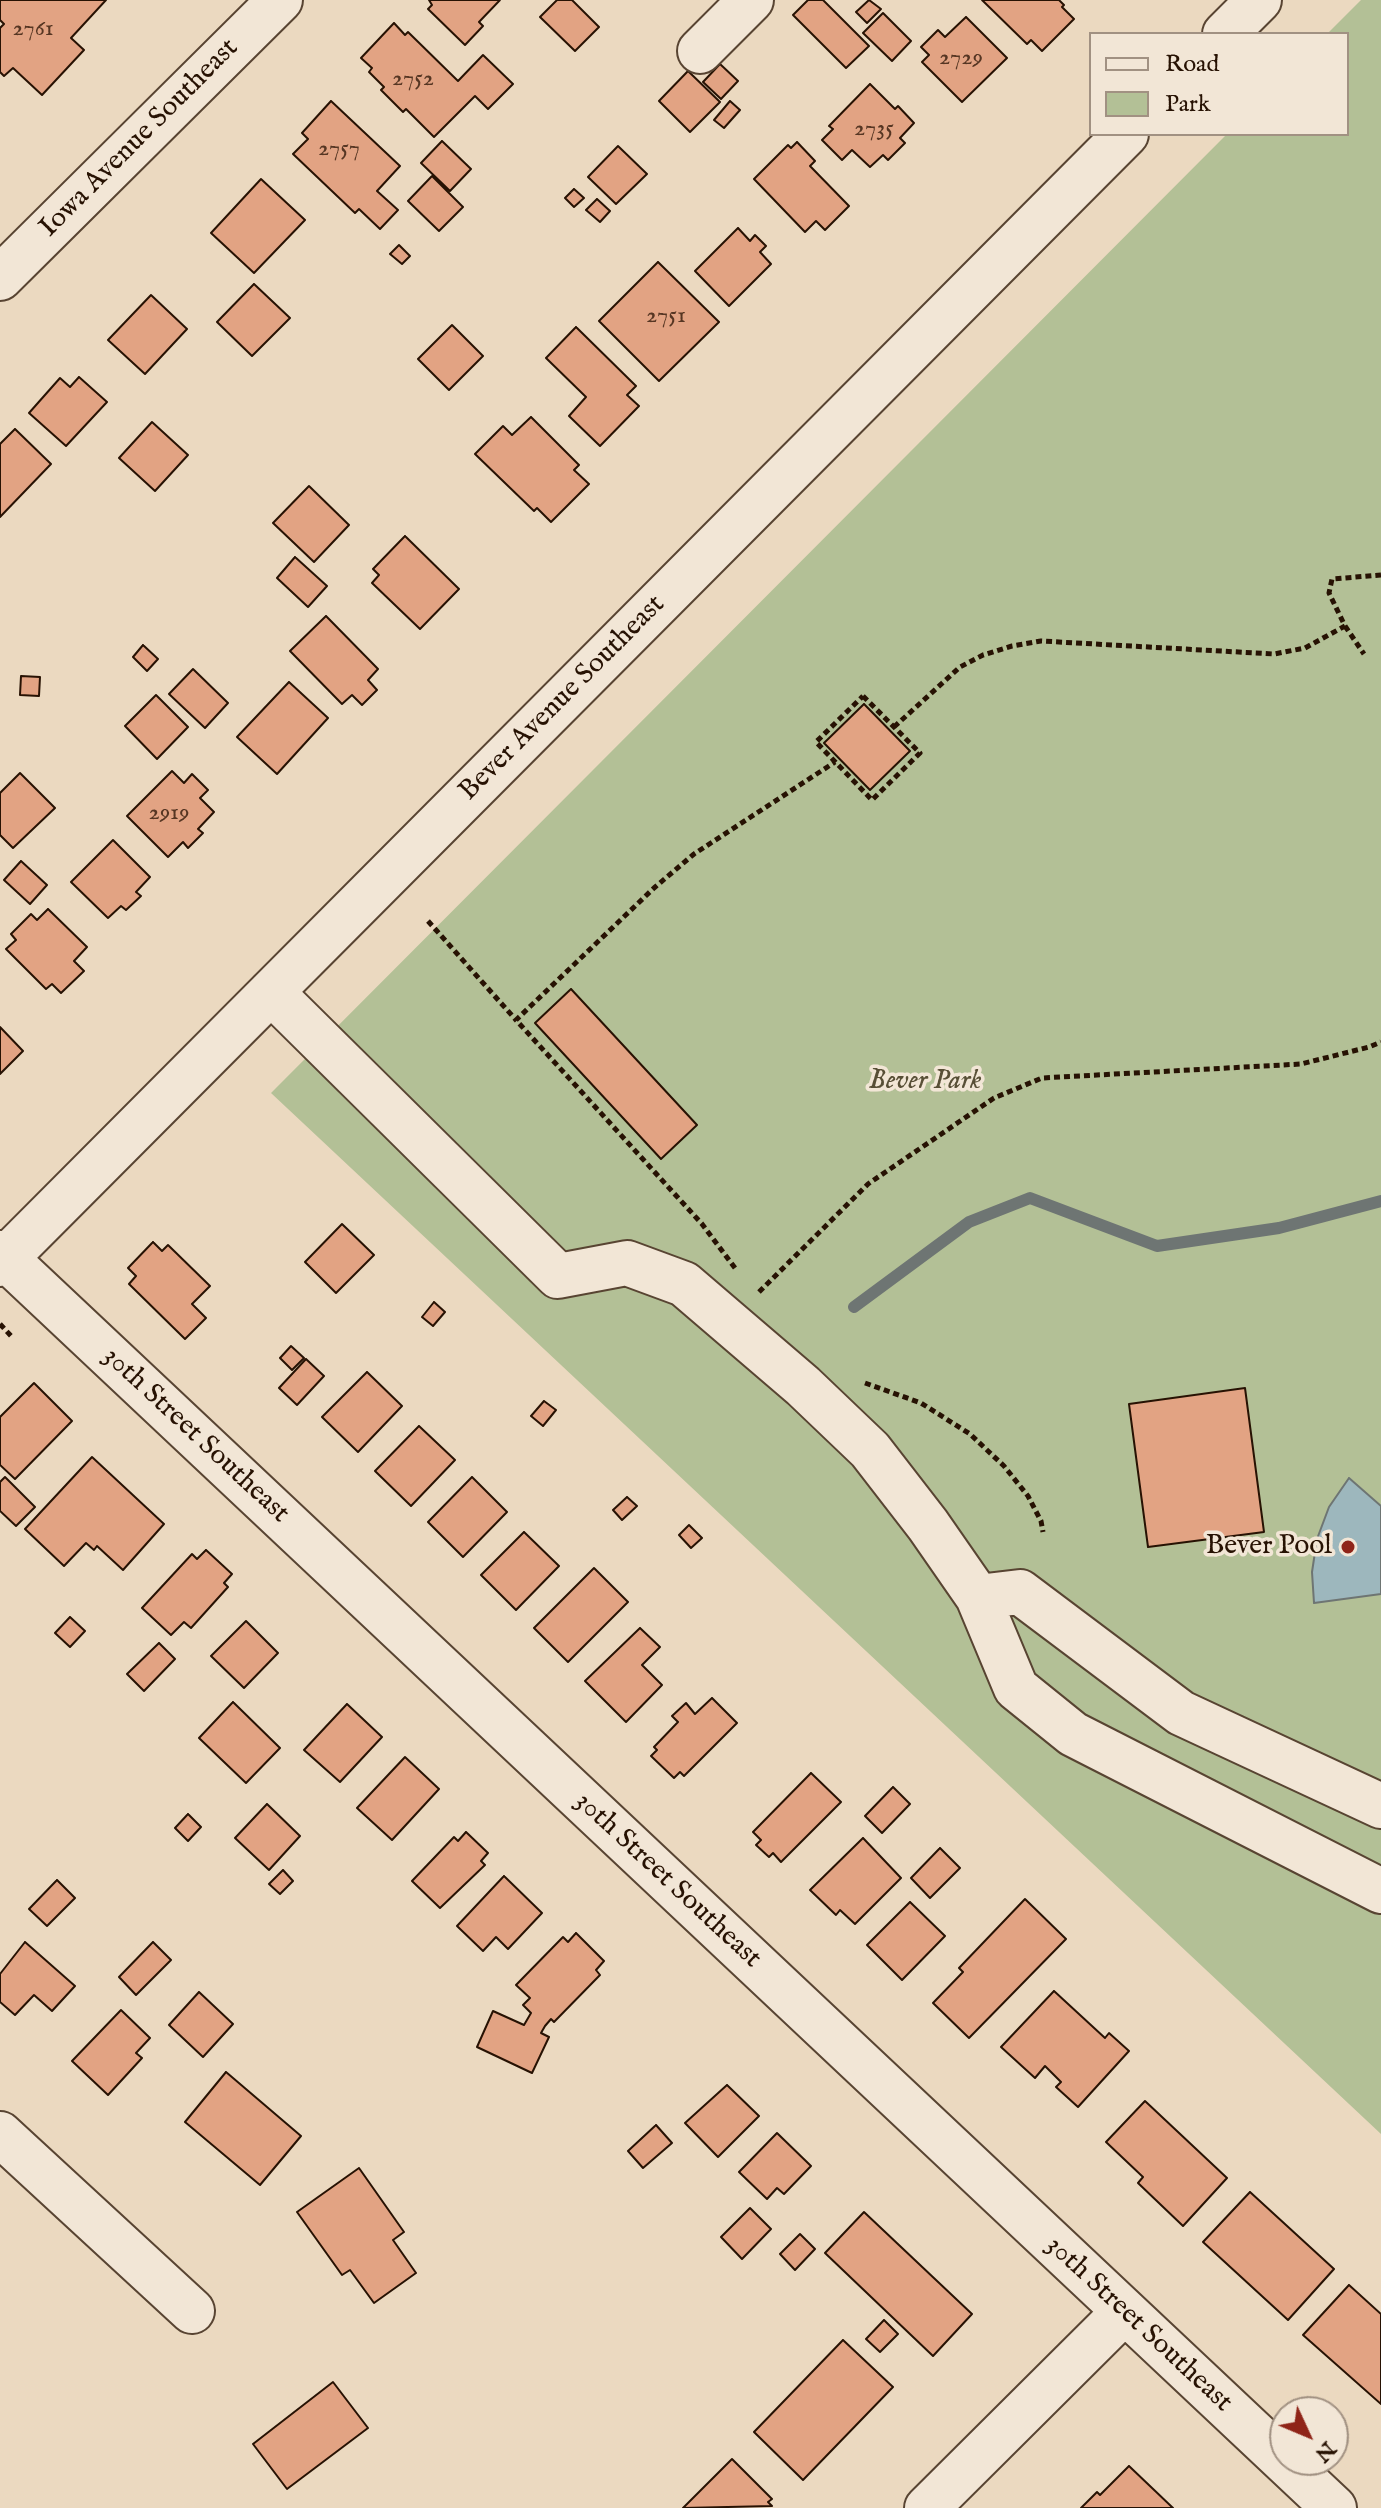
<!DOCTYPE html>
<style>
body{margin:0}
#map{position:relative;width:1381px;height:2508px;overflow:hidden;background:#ebd9c0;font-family:"IM FELL English",serif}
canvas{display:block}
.legend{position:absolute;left:1089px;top:32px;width:260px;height:104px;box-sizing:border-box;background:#f2e6d6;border:2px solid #a19182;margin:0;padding:10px 14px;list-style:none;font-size:24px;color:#271203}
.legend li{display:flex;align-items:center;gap:16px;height:40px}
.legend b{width:40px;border:2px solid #a19182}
.north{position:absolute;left:1269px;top:2396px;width:80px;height:80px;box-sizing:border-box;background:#f2e6d6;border:2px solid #a19182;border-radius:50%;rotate:134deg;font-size:22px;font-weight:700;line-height:32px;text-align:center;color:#271203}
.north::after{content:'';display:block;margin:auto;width:28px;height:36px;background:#8f2418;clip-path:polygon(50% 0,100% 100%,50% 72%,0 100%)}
</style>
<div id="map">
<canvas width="1381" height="2508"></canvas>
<ul class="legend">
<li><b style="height:10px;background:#f2e6d6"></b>Road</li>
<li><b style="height:22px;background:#b3c096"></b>Park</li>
</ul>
<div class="north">N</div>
</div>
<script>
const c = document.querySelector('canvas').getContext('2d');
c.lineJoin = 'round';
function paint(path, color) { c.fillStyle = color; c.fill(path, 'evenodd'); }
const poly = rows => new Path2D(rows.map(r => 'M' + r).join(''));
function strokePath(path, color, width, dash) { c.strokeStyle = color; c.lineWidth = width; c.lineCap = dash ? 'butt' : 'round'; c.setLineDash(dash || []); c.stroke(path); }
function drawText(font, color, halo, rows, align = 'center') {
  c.font = font + ' "IM FELL English",serif'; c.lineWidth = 7; c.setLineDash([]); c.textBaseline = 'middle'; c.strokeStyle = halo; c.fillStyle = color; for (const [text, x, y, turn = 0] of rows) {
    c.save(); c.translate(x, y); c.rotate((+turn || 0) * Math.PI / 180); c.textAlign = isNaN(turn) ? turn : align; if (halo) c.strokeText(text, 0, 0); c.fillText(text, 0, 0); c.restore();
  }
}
const green = poly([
 [1361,0,1381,0,1381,2134,271,1093,1227,134,1347,134,1347,34,1327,34]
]);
const water = poly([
 [1349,1478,1381,1506,1381,1594,1314,1603,1312,1572,1317,1539,1329,1507,1349,1478]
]);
const stream = poly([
 [854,1307,969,1222,1030,1198,1157,1246,1279,1228,1381,1201]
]);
const building = poly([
 [0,0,106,0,71,38,84,50,42,95,13,68,4,76,0,72,0,28,4,24,0,20,0,0],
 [500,0,479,22,483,26,465,45,428,9,432,5,429,0,500,0],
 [557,0,572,0,599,27,575,51,540,17,557,0],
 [808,0,823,0,869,46,846,68,793,15,808,0],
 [869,0,881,9,867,23,856,12,869,0],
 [982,0,1059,0,1064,5,1062,7,1074,19,1042,51,1031,40,1027,44,982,0],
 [883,13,911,41,892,61,863,33,883,13],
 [966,17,1007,58,962,102,922,62,929,55,921,47,938,30,945,37,966,17],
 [394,23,405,35,408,32,458,81,483,55,513,84,488,109,475,96,434,137,406,109,403,112,381,90,384,87,369,72,372,68,361,58,394,23],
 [720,64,738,81,721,99,703,82,720,64],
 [688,71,720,102,690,132,659,101,688,71],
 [870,84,895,109,898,106,914,123,900,138,905,143,888,160,883,155,870,167,852,150,842,160,822,140,833,129,829,126,870,84],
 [331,101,400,166,377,191,398,210,380,229,359,209,355,213,293,154,308,139,302,133,331,101],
 [730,101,740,110,724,128,714,120,730,101],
 [442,141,471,169,450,191,421,163,442,141],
 [797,142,815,161,810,166,849,206,825,230,816,221,805,232,754,179,788,145,791,148,797,142],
 [618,146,647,174,616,204,588,177,618,146],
 [432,176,463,207,439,231,408,201,432,176],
 [261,179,305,220,254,273,211,233,261,179],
 [574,189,584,198,574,207,565,198,574,189],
 [597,199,610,211,600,222,586,210,597,199],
 [738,228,750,241,755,235,766,246,760,252,771,264,729,306,695,271,738,228],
 [399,245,410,256,402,264,390,254,399,245],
 [658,262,719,322,659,381,599,321,658,262],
 [254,284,290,318,252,356,217,322,254,284],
 [151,295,187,329,145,374,108,340,151,295],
 [452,325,483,356,449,390,418,359,452,325],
 [576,327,636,386,627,395,639,406,600,446,569,416,586,397,546,358,576,327],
 [79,377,107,402,66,446,29,413,60,378,70,387,79,377],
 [531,417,579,465,574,470,589,484,551,522,537,508,534,511,475,454,503,426,512,435,531,417],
 [152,422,188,455,155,491,119,458,152,422],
 [15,429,51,464,0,517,0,444,15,429],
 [309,486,349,525,314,562,273,523,309,486],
 [405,536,459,589,420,629,372,583,379,575,373,569,405,536],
 [295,557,327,586,308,607,277,578,295,557],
 [326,616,378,669,368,680,377,690,362,705,352,695,342,704,290,651,326,616],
 [143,645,158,659,147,671,133,657,143,645],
 [193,669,228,703,205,728,169,694,193,669],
 [21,676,40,677,39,696,20,695,21,676],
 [289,682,328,718,277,774,237,737,289,682],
 [156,695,188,727,157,759,125,726,156,695],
 [864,704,910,751,870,790,824,743,864,704],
 [172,771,184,783,192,774,208,790,200,798,214,812,198,829,203,833,188,848,183,842,168,857,127,816,172,771],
 [20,773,55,808,13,848,0,835,0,793,20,773],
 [113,840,150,877,136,892,141,896,126,910,121,906,108,918,71,882,113,840],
 [21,861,47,885,30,904,4,880,21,861],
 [48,909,87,947,74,961,84,971,61,993,52,984,46,989,6,949,16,940,11,934,31,914,37,920,48,909],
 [571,989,697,1125,661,1159,535,1023,571,989],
 [0,1027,23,1051,0,1074,0,1027],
 [342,1224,374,1255,336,1293,305,1262,342,1224],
 [153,1242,162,1251,168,1245,210,1286,192,1304,206,1318,185,1339,129,1284,136,1276,128,1268,153,1242],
 [434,1302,445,1312,433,1326,422,1317,434,1302],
 [291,1346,304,1358,292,1370,280,1358,291,1346],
 [306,1359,324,1376,297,1405,279,1388,306,1359],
 [367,1372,402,1406,358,1452,322,1417,367,1372],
 [34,1383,72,1421,15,1479,0,1465,0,1417,34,1383],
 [1245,1388,1264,1532,1148,1547,1129,1404,1245,1388],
 [544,1401,556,1410,543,1426,531,1416,544,1401],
 [419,1426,455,1460,411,1506,375,1471,419,1426],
 [92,1457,164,1524,123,1570,97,1546,94,1550,86,1543,64,1566,25,1529,92,1457],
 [5,1477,35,1507,16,1526,0,1511,0,1482,5,1477],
 [472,1477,507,1512,463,1557,428,1522,472,1477],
 [627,1497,637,1506,622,1520,613,1510,627,1497],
 [689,1525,702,1538,691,1548,679,1535,689,1525],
 [524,1532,559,1566,516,1610,481,1575,524,1532],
 [206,1550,232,1574,224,1583,228,1587,191,1628,184,1622,171,1635,142,1608,192,1554,197,1559,206,1550],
 [594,1568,628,1602,568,1662,534,1628,594,1568],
 [70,1617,85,1631,70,1647,55,1633,70,1617],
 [246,1621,278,1653,244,1688,211,1656,246,1621],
 [640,1628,660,1647,642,1665,662,1685,626,1722,585,1681,640,1628],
 [159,1643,175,1659,144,1691,127,1674,159,1643],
 [712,1698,737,1723,684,1776,680,1772,674,1778,651,1756,657,1750,654,1747,678,1722,672,1716,686,1703,695,1714,712,1698],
 [233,1702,280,1748,246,1783,199,1738,233,1702],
 [347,1704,382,1737,340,1782,304,1750,347,1704],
 [405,1757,439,1789,392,1840,357,1808,405,1757],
 [811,1773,841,1802,781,1862,773,1853,769,1857,756,1845,761,1840,753,1832,811,1773],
 [893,1787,910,1804,882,1833,865,1816,893,1787],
 [267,1804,300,1836,269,1870,235,1838,267,1804],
 [188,1814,201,1827,188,1841,175,1828,188,1814],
 [466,1832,488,1853,481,1861,485,1865,440,1908,412,1881,454,1837,458,1841,466,1832],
 [863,1838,901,1878,855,1924,840,1910,836,1915,810,1890,863,1838],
 [940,1848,960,1868,930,1898,911,1878,940,1848],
 [283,1870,293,1881,280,1894,269,1884,283,1870],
 [504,1876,542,1913,508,1949,496,1937,483,1951,457,1926,504,1876],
 [57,1880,75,1898,47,1926,29,1909,57,1880],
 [1025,1899,1066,1939,969,2038,933,2003,963,1972,959,1968,1025,1899],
 [910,1902,945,1936,902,1980,867,1945,910,1902],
 [576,1933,604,1961,596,1970,600,1975,554,2022,551,2019,545,2026,541,2033,549,2037,532,2073,477,2047,493,2011,524,2025,531,2013,523,2005,530,1998,516,1985,563,1937,568,1942,576,1933],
 [25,1942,75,1986,52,2011,34,1995,15,2015,0,2002,0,1974,25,1942],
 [153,1942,171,1960,136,1995,119,1977,153,1942],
 [1054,1991,1105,2038,1109,2033,1129,2051,1078,2107,1056,2087,1061,2082,1045,2066,1035,2078,1001,2047,1054,1991],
 [199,1992,233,2024,203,2057,169,2025,199,1992],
 [121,2010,150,2038,136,2053,142,2058,108,2095,72,2061,121,2010],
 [226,2072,301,2136,260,2185,185,2122,226,2072],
 [727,2085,759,2116,718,2157,685,2123,727,2085],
 [1145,2101,1227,2178,1183,2226,1138,2183,1143,2177,1106,2142,1145,2101],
 [656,2125,672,2143,643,2168,628,2151,656,2125],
 [777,2133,811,2166,784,2194,777,2188,767,2199,739,2172,777,2133],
 [359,2168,404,2232,393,2240,416,2273,374,2303,350,2270,342,2275,297,2212,359,2168],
 [1250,2192,1334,2269,1288,2320,1203,2242,1250,2192],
 [750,2208,771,2229,742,2259,721,2237,750,2208],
 [864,2212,972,2314,933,2356,825,2253,864,2212],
 [800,2234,815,2249,795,2270,780,2254,800,2234],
 [1349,2285,1381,2314,1381,2404,1303,2335,1349,2285],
 [884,2320,898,2334,880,2352,866,2339,884,2320],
 [843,2340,893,2387,803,2480,754,2432,843,2340],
 [333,2382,368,2428,287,2489,253,2444,333,2382],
 [732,2459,772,2499,768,2502,772,2506,683,2508,732,2459],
 [1129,2466,1173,2508,1081,2508,1097,2492,1100,2495,1129,2466]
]);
const path = poly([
 [1345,626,1364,654],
 [863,696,920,753,872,800,816,742,863,696],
 [894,727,960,667,983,655,1012,646,1041,641,1274,654,1305,648,1345,626,1329,593,1332,579,1381,575],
 [428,921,516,1020],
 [735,1268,702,1224,516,1020,654,888,694,854,835,762],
 [759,1292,868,1184,994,1098,1042,1078,1301,1064,1369,1047,1381,1042],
 [0,1324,12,1337],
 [865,1383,921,1403,970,1434,1004,1466,1028,1496,1041,1521,1043,1532]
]);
const minor = poly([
 [1225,34,1259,0],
 [700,51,751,0],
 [0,278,280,0],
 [271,992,558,1276,627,1263,684,1284,803,1386,870,1450,928,1525,978,1597,1016,1688,1073,1734,1381,1891],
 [0,1253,1334,2508],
 [0,1264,1126,134],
 [978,1597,1020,1592,1181,1713,1381,1806],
 [0,2134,192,2311],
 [927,2508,1124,2312]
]);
const markers = [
 [1348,1547,8,"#8f2418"]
];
const numberNames = [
 ["2761",33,30],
 ["2729",961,59],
 ["2752",413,80],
 ["2735",874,130],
 ["2757",339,150],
 ["2751",666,317],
 ["2919",169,814]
];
const streetNames = [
 ["Iowa Avenue Southeast",140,139,-45],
 ["Bever Avenue Southeast",563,699,-45],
 ["30th Street Southeast",195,1436,43],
 ["30th Street Southeast",667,1881,43],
 ["30th Street Southeast",1138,2325,43]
];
const parkNames = [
 ["Bever Park",925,1082]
];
const poiNames = [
 ["Bever Pool",1332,1547]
];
paint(green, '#b3c096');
paint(water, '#9db7bd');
strokePath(water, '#6e7573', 2);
strokePath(stream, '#6e7573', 12);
paint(building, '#e2a383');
strokePath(building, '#271203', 2);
strokePath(minor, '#584432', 48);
strokePath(path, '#271203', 5, [6, 4]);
strokePath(minor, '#f2e6d6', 44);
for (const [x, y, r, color] of markers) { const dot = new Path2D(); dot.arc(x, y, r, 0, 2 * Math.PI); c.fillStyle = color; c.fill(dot); strokePath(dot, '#f2e6d6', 3); }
drawText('24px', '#563623', null, numberNames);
drawText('28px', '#271203', '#f2e6d6', streetNames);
drawText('italic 28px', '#584f36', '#f2e6d6', parkNames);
drawText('28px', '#271203', '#f2e6d6', poiNames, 'right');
</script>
